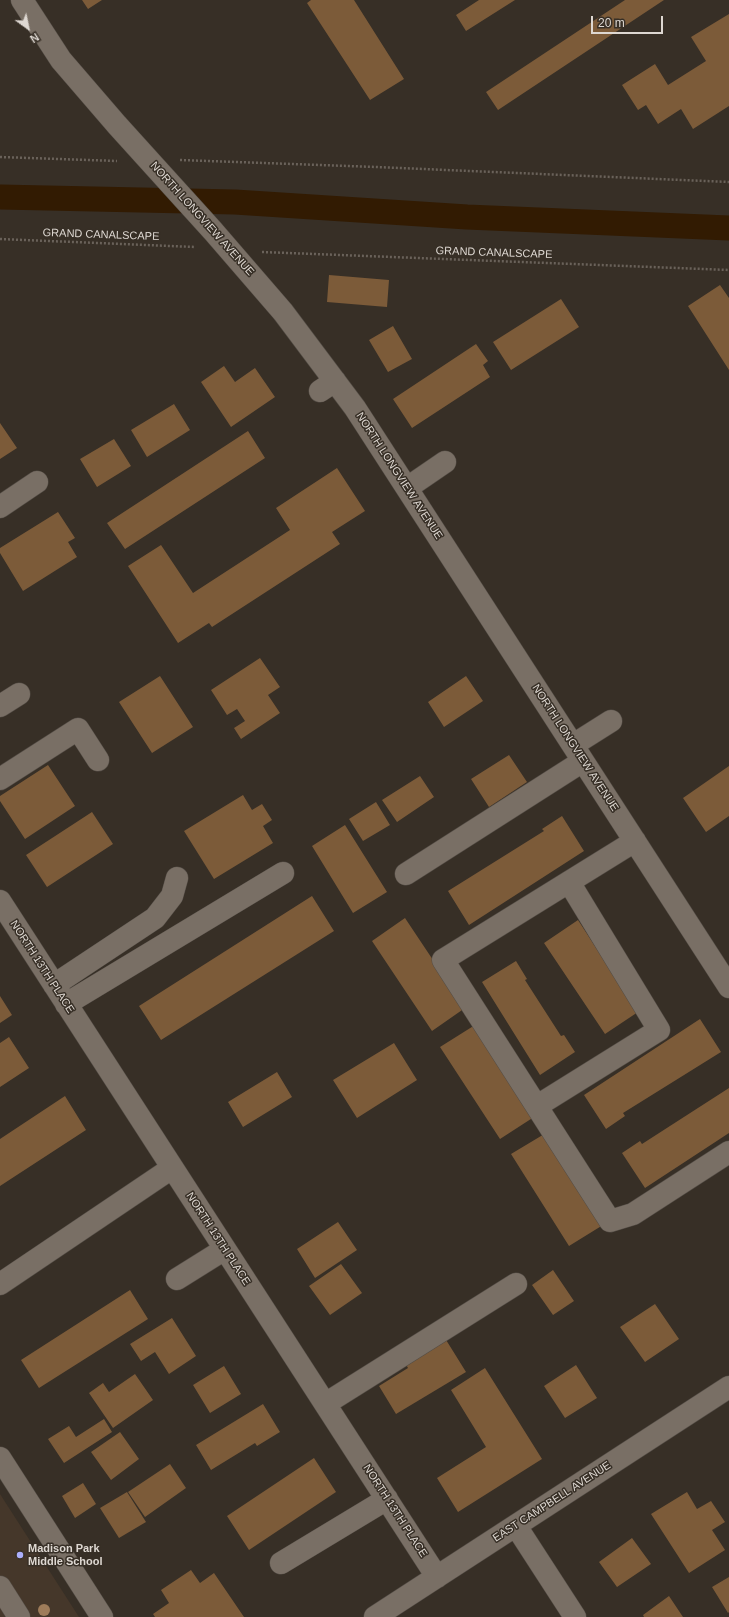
<!DOCTYPE html>
<style>
body{margin:0}
#map{position:relative;width:729px;height:1617px;overflow:hidden;background:#372f26;font-family:Helvetica,sans-serif}
canvas{display:block}
.north{position:absolute;left:8px;top:8px;width:40px;height:40px;-webkit-text-stroke:3px #372f26;paint-order:stroke;rotate:147deg;font-size:11px;font-weight:700;line-height:16px;text-align:center;color:#ded8d2}
.north::after{content:'';display:block;margin:auto;width:14px;height:18px;background:#ded8d2;clip-path:polygon(50% 0,100% 100%,50% 72%,0 100%)}
.scale{position:absolute;left:591px;top:16px;width:72px;height:18px;box-sizing:border-box;border:2px solid #ded8d2;border-top:0;padding-left:5px;font-size:12px;line-height:14px;white-space:nowrap;color:#ded8d2;-webkit-text-stroke:3px #372f26;paint-order:stroke}
</style>
<div id="map">
<canvas width="729" height="1617"></canvas>
<div class="north">N</div>
<div class="scale">20 m</div>
</div>
<script>
const c = document.querySelector('canvas').getContext('2d');
c.lineJoin = 'round';
function paint(path, color) { c.fillStyle = color; c.fill(path, 'evenodd'); }
const poly = rows => new Path2D(rows.map(r => 'M' + r).join(''));
function strokePath(path, color, width, dash) { c.strokeStyle = color; c.lineWidth = width; c.lineCap = dash ? 'butt' : 'round'; c.setLineDash(dash || []); c.stroke(path); }
function drawText(font, color, halo, rows, align = 'center') {
  c.font = font + ' Helvetica,sans-serif'; c.lineWidth = 3; c.setLineDash([]); c.textBaseline = 'middle'; c.strokeStyle = halo; c.fillStyle = color; for (const [text, x, y, turn = 0] of rows) {
    c.save(); c.translate(x, y); c.rotate((+turn || 0) * Math.PI / 180); c.textAlign = isNaN(turn) ? turn : align; if (halo) c.strokeText(text, 0, 0); c.fillText(text, 0, 0); c.restore();
  }
}
const built = poly([
 [0,1494,79,1617,0,1617]
]);
const canal = poly([
 [0,197,235,202,467,217,729,228]
]);
const building = poly([
 [82,0,102,0,88,9],
 [311,0,354,0,404,79,370,100,307,3],
 [479,0,515,0,466,31,456,15],
 [625,0,664,0,498,110,486,92],
 [729,14,729,106,693,129,681,109,658,124,646,105,638,110,622,85,655,64,668,85,706,61,691,37],
 [329,275,389,280,387,307,327,302],
 [720,285,729,298,729,370,688,306],
 [561,299,579,327,511,370,493,342],
 [393,326,412,359,388,372,369,340],
 [476,344,488,361,483,365,490,377,412,428,393,399],
 [224,366,235,382,255,368,275,397,231,427,201,382],
 [174,404,190,430,147,457,131,430],
 [0,423,17,448,0,459],
 [248,431,265,458,125,549,107,523],
 [114,439,131,466,97,487,80,459],
 [337,468,365,511,332,532,340,544,212,627,209,623,178,643,128,566,161,545,193,593,290,530,276,508],
 [58,512,75,538,68,542,77,557,23,591,0,553,0,548],
 [260,658,280,687,268,695,280,713,241,739,234,728,245,721,237,709,227,715,211,690],
 [160,676,193,727,152,753,119,702],
 [466,676,483,701,444,727,428,702],
 [509,755,527,782,489,807,471,779],
 [48,765,75,806,25,839,0,801,0,796],
 [729,766,729,816,706,832,683,798],
 [420,776,434,797,397,822,382,800],
 [243,795,252,810,262,804,272,820,263,826,273,843,214,879,184,831],
 [376,802,390,825,363,841,349,819],
 [92,812,113,844,47,887,26,855],
 [562,816,584,851,469,925,448,891,544,831,542,829],
 [345,825,387,892,353,913,312,846],
 [312,896,334,931,161,1040,139,1006],
 [405,918,465,1008,432,1031,372,941],
 [578,920,638,1012,605,1034,544,943],
 [516,961,527,979,525,980,561,1036,564,1035,575,1052,540,1075,482,982],
 [0,996,12,1015,0,1023],
 [700,1019,721,1052,623,1113,625,1116,606,1129,584,1095],
 [475,1025,534,1117,500,1139,440,1047],
 [9,1037,29,1068,0,1087,0,1043],
 [394,1043,417,1080,357,1118,333,1080],
 [277,1072,292,1097,243,1127,228,1102],
 [729,1088,729,1133,645,1188,622,1153,640,1141,642,1144],
 [65,1096,86,1130,0,1186,0,1139],
 [546,1133,603,1225,569,1246,511,1154],
 [338,1222,357,1250,315,1278,297,1249],
 [341,1264,362,1293,330,1315,309,1286],
 [553,1270,574,1301,553,1315,532,1285],
 [130,1290,148,1319,39,1388,21,1360],
 [655,1304,679,1339,645,1362,620,1327],
 [172,1318,196,1356,169,1374,155,1352,141,1361,130,1344],
 [443,1335,466,1372,396,1414,379,1386,408,1368,403,1359],
 [576,1365,597,1398,565,1418,544,1386],
 [224,1366,241,1394,210,1413,193,1385],
 [485,1368,542,1459,458,1512,437,1478,486,1447,451,1390],
 [135,1374,153,1400,113,1428,89,1393,103,1383,109,1392],
 [263,1404,280,1432,257,1446,255,1443,211,1470,196,1445],
 [104,1419,112,1432,64,1463,48,1439,69,1426,76,1437],
 [120,1432,139,1459,111,1480,91,1452],
 [314,1458,336,1492,249,1550,227,1516],
 [170,1464,186,1488,145,1517,128,1492],
 [83,1483,96,1504,75,1518,62,1496],
 [127,1492,146,1522,119,1538,100,1508],
 [687,1492,697,1509,711,1501,725,1522,712,1530,725,1550,689,1573,651,1514],
 [632,1538,651,1564,617,1587,599,1562],
 [191,1570,200,1583,214,1573,244,1617,155,1617,153,1614,169,1603,161,1590],
 [729,1577,729,1612,728,1613,712,1587],
 [669,1596,683,1617,644,1617,643,1615]
]);
const path = poly([
 [0,157,117,161],
 [180,160,376,167,729,182],
 [0,239,195,247],
 [262,252,729,270]
]);
const minor = poly([
 [22,0,61,60,117,125,213,231,283,312,355,408,729,987],
 [320,391,335,381],
 [407,488,445,462],
 [0,507,37,482],
 [0,706,19,694],
 [573,745,611,721],
 [0,779,78,729,98,760],
 [635,841,443,960,610,1221,633,1214,729,1152],
 [406,874,583,761],
 [0,901,437,1577],
 [54,985,155,918,172,896,177,878],
 [66,1004,283,873],
 [537,1106,659,1030,569,882],
 [177,1279,225,1249],
 [0,1284,172,1168],
 [325,1404,516,1284],
 [0,1458,102,1617],
 [516,1526,575,1617],
 [281,1563,387,1499],
 [0,1587,19,1617],
 [375,1617,729,1387]
]);
const trees = [
 [44,1610]
];
const markers = [
 [20,1555,4,"#acaffb"]
];
const streetNames = [
 ["NORTH LONGVIEW AVENUE",202,219,48],
 ["GRAND CANALSCAPE",101,235,2],
 ["GRAND CANALSCAPE",494,253,2],
 ["NORTH LONGVIEW AVENUE",399,476,57],
 ["NORTH LONGVIEW AVENUE",575,748,57],
 ["NORTH 13TH PLACE",42,967,57],
 ["NORTH 13TH PLACE",218,1239,57],
 ["EAST CAMPBELL AVENUE",552,1502,-33],
 ["NORTH 13TH PLACE",395,1511,57]
];
const poiNames = [
 ["Madison Park",28,1549],
 ["Middle School",28,1562]
];
paint(built, '#45372a');
strokePath(canal, '#321b02', 25);
paint(building, '#7c5b39');
strokePath(minor, '#544d46', 23);
strokePath(path, '#6a625a', 2.5, [2, 2]);
strokePath(minor, '#796f65', 22);
c.fillStyle = '#9e7c5a';
for (const [x, y] of trees) { c.beginPath(); c.arc(x, y, 6, 0, 2 * Math.PI); c.fill(); }
for (const [x, y, r, color] of markers) { const dot = new Path2D(); dot.arc(x, y, r, 0, 2 * Math.PI); c.fillStyle = color; c.fill(dot); strokePath(dot, '#372f26', 1.5); }
drawText('11px', '#ded8d2', '#372f26', streetNames);
drawText('bold 11px', '#ded8d2', '#372f26', poiNames, 'left');
</script>
